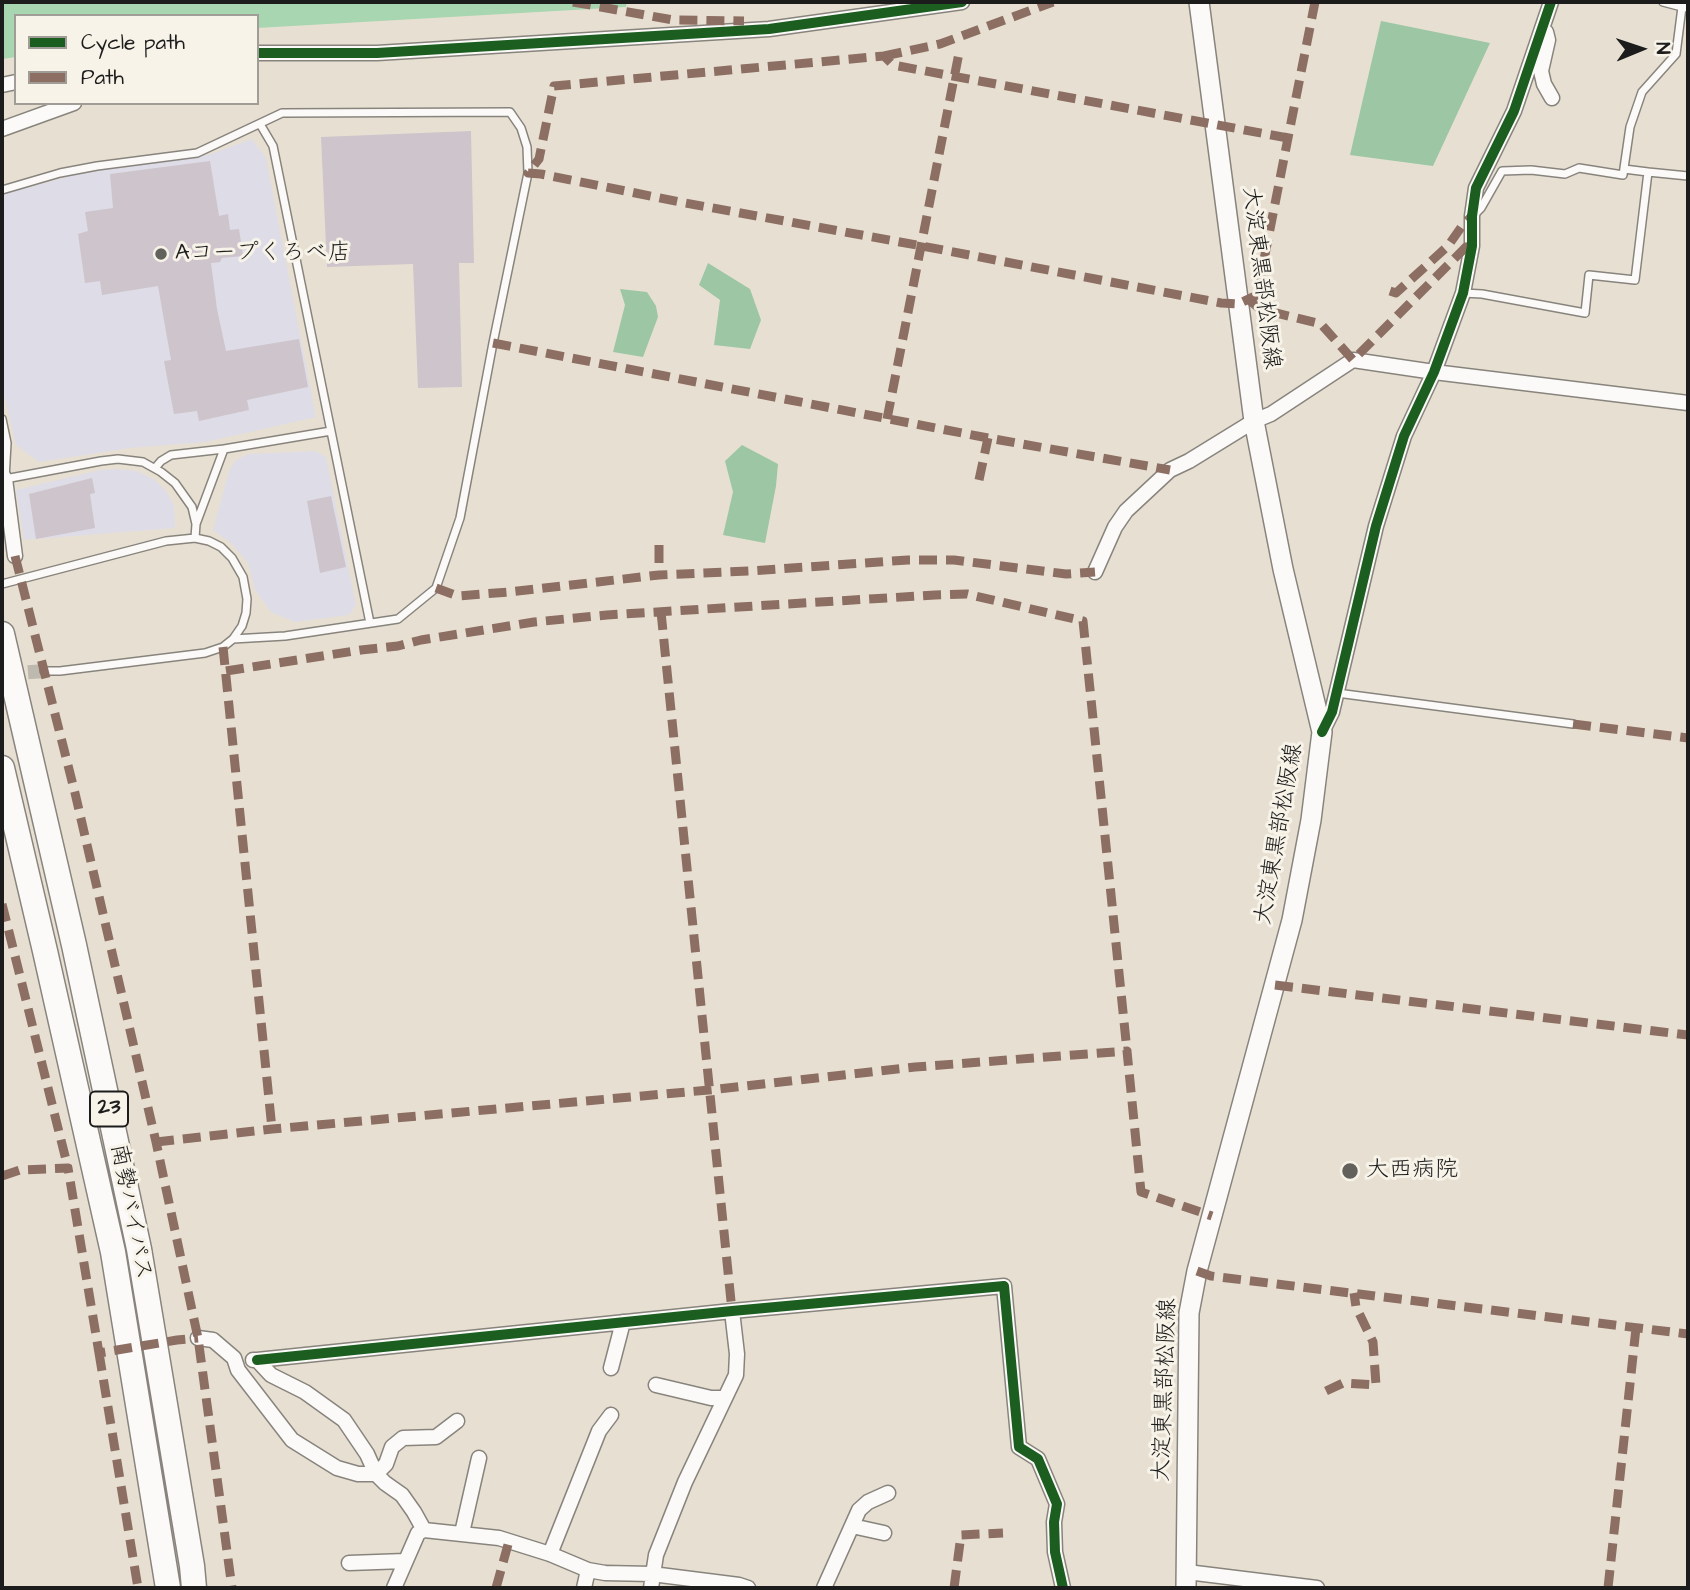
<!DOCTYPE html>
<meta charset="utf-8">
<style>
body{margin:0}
#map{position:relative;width:1690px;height:1590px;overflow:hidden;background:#e7e0d2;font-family:"Architects Daughter",sans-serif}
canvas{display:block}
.frame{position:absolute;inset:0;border:4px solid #1c1c1c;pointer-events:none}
.legend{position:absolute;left:14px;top:14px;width:245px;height:91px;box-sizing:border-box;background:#f7f3e8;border:2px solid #9f9d96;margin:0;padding:9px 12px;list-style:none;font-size:21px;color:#1c1c1c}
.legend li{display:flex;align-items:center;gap:14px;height:35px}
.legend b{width:35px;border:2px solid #9f9d96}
.north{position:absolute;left:1606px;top:14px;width:70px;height:70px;-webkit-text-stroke:5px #f7f3e8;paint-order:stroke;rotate:88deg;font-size:19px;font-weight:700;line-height:28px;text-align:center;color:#1c1c1c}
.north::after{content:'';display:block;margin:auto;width:24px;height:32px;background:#1c1c1c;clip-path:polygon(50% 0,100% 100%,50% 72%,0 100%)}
</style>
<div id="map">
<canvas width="1690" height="1590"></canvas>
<div class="frame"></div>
<ul class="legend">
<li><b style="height:9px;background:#1b5e20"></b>Cycle path</li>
<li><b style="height:9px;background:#8d6e63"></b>Path</li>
</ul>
<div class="north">N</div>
</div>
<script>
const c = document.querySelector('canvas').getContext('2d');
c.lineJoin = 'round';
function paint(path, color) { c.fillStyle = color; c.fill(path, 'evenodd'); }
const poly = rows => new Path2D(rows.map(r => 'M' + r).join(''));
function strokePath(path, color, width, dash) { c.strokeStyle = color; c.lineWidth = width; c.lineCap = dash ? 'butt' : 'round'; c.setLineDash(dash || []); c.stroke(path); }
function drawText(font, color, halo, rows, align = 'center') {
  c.font = font + ' "Architects Daughter","Klee One",sans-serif'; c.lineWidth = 6; c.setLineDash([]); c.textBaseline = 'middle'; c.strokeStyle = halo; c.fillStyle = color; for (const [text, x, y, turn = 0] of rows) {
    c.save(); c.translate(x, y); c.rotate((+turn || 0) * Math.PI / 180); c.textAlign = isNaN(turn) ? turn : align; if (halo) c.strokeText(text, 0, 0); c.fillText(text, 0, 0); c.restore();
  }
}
const built = poly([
 [252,139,266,158,316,417,206,442,130,448,39,462,16,445,2,386,2,194,82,173,211,154],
 [315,451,326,457,356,605,349,615,295,622,271,612,255,590,248,563,231,543,213,530,229,471,235,461,248,454],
 [116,469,137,471,155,480,167,492,174,506,175,528,24,540,16,490,100,470]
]);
const green = poly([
 [2,2,627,2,626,7,257,28,257,16,16,16,16,57,2,59]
]);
const forest = poly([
 [1381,21,1490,43,1433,166,1350,155],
 [708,263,750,289,761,320,750,349,714,345,720,300,699,285],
 [620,289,647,292,656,306,658,317,643,357,613,352,625,305],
 [742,445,778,464,776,486,765,543,723,535,733,492,725,461]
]);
const building = poly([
 [471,131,474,263,459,263,462,387,418,388,413,264,327,267,321,137],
 [210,161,219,216,228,214,230,230,239,229,243,256,222,258,220,262,211,263,217,309,226,351,299,339,308,387,247,400,249,410,199,421,197,411,174,414,164,361,171,360,158,286,102,295,100,281,85,283,78,234,88,231,85,212,113,208,110,174],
 [92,478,95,493,90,494,95,528,36,539,29,494],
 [331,496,346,567,320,573,307,501]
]);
const streetTunnel = poly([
 [7,674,44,671]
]);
const lane = poly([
 [1663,2,1682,7],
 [260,124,273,146,370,623],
 [1648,172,1688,176],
 [2,190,60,173,97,166,197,153,282,113,510,112,521,128,527,147,528,173,493,343,460,518,436,588,398,619,285,636,233,639,223,647,205,653,60,671,44,671],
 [1476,213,1481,208,1502,171,1531,170,1565,174,1579,168,1623,175,1630,127,1642,92,1676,54,1682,7,1688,8],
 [1463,293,1482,294,1585,313,1589,275,1635,280,1648,172,1624,169],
 [2,419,7,443,5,479,101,461,118,459,143,462,161,472,175,483,192,507,196,524,224,449,331,431],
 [155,468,161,461,171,455,224,449],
 [195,538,209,541,221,547,232,558,243,577,247,599,246,613,242,626,233,639],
 [2,584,166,541,195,538,196,524],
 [1337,693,1573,724]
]);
const street = poly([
 [1546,32,1548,40,1541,71,1544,84,1552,98],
 [257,53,377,53,769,29,962,2],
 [2,85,16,82],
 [2,129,74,103],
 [2,474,5,479,15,556],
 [1095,572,1115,527,1126,511,1170,470,1189,461,1254,421,1271,414,1353,360,1434,372,1688,403],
 [1322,732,1332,712,1376,526,1404,436,1434,372,1463,293,1472,246,1472,216,1476,188,1514,111,1551,2],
 [198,1338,213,1340,234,1358,238,1370,292,1440,337,1468,358,1474,376,1474,385,1483,402,1495,414,1512,424,1530,499,1538,550,1554,588,1570,605,1573,652,1574,739,1585,748,1588],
 [253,1360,257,1360,271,1375,305,1392,344,1420,367,1454,376,1474,386,1464,392,1447,403,1438,436,1437,457,1421],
 [257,1360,732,1311,1004,1286,1019,1447,1038,1459,1057,1504,1054,1522,1055,1552,1063,1588],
 [611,1368,623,1322],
 [656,1385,711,1398,724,1398],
 [852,1526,884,1533],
 [462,1533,479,1458],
 [550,1554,599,1431,611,1415],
 [349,1563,405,1561],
 [1187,1572,1317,1588],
 [394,1588,418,1533,424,1530],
 [584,1588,588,1570],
 [651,1588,656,1555,685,1482,736,1375,737,1354,732,1311],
 [824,1588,859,1510,868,1502,888,1493]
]);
const secondary = poly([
 [1186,1588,1189,1313,1197,1271,1292,920,1311,820,1322,732,1283,569,1254,421,1199,2]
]);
const highway = poly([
 [2,634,74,945,139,1249,192,1566,194,1588],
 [2,768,45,951,113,1252,168,1588]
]);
const quiet = poly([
 [573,2,673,20,744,21],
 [884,56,940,44,1053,2],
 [1288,138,893,65,884,56,554,86,539,159,528,173,541,174,680,202,922,246,1221,303,1238,304,1257,295,1288,138,1315,2],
 [1390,291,1396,293,1448,246,1462,226,1472,216],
 [1248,299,1260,309,1321,324,1353,360,1466,247,1472,246],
 [493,343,988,438,1170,470],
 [887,419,959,53],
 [979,480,988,438],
 [659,545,659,575],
 [15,556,75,793,156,1142,198,1338,232,1588],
 [436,588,458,596,509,592,659,575,749,571,908,560,954,560,1066,574,1095,572],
 [661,612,732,1311],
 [223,647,272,1129],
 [226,671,361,650,398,646,421,640,534,622,607,615,935,595,967,594,1083,621,1127,1051],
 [1573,724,1688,738],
 [2,904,68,1168],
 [1275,985,1688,1035],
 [156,1142,272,1129,709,1090,915,1067,1127,1051,1141,1192,1212,1216],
 [2,1176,20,1170,68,1168,99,1353,177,1340,198,1338],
 [1197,1271,1211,1276,1688,1334],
 [99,1353,138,1588],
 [1326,1391,1343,1383,1376,1385,1373,1342,1356,1307,1354,1293],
 [496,1588,509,1541],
 [954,1588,961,1535,1003,1533],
 [1608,1588,1636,1328]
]);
const cycleway = poly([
 [257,53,377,53,769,29,962,2],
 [1322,732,1332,712,1376,526,1404,436,1434,372,1463,293,1472,246,1472,216,1476,188,1514,111,1551,2],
 [257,1360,732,1311,1004,1286,1019,1447,1038,1459,1057,1504,1054,1522,1055,1552,1063,1588]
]);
const markers = [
 [161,254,7,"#63615c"],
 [1350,1171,9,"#63615c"]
];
const shields = [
 [109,1109,38]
];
const shieldNames = [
 ["23",109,1109]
];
const poiNames = [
 ["Aコープくろべ店",175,254],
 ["大西病院",1366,1171]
];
const streetNames = [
 ["大淀東黒部松阪線",1260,278,83],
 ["大淀東黒部松阪線",1280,834,-80],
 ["南勢バイパス",130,1212,79],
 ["大淀東黒部松阪線",1166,1390,-88]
];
paint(built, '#dedce7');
paint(green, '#a8d6b0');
paint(forest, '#9cc6a4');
paint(building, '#cec4cb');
strokePath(streetTunnel, '#beb9ae', 14, [14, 7]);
strokePath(lane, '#88847d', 10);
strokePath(street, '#88847d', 17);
strokePath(secondary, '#88847d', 22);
strokePath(highway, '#88847d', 27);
strokePath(lane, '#fbfaf8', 7);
strokePath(street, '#fbfaf8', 14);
strokePath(secondary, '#fbfaf8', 19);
strokePath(highway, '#fbfaf8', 24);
strokePath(quiet, '#8d6e63', 9, [18, 9]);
strokePath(cycleway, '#1b5e20', 10);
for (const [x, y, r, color] of markers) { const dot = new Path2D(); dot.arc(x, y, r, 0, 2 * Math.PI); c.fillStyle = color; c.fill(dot); strokePath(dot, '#f7f3e8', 2.5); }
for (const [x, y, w] of shields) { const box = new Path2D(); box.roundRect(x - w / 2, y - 17.5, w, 35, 5); c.fillStyle = '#f7f3e8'; c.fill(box); strokePath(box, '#1c1c1c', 2); }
drawText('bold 21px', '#1c1c1c', null, shieldNames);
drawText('23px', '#1c1c1c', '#f7f3e8', poiNames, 'left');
drawText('23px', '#1c1c1c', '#f7f3e8', streetNames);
</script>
